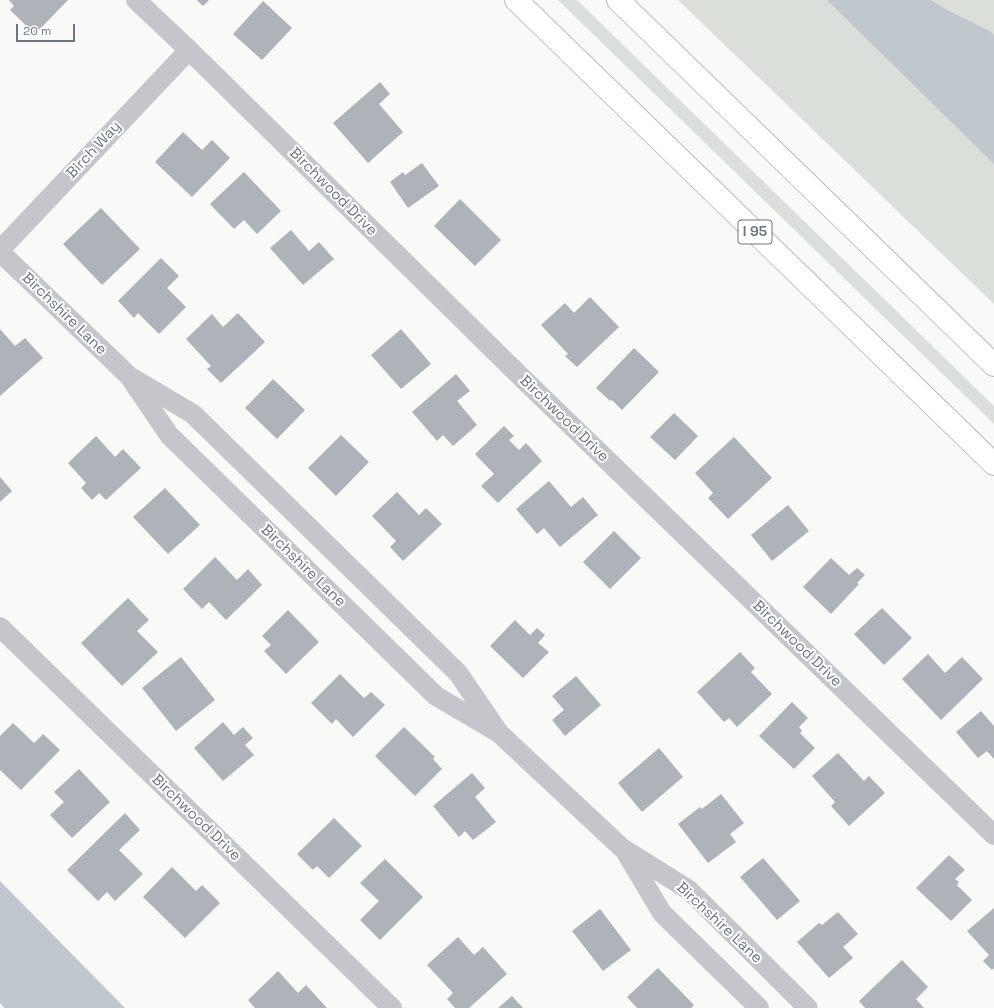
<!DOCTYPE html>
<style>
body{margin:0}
#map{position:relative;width:994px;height:1008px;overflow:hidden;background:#f9f9f8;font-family:"Space Grotesk",sans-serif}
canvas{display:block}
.scale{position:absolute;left:16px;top:24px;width:59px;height:18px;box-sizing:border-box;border:2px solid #6c7585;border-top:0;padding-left:5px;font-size:12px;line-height:14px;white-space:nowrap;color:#6c7585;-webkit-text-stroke:3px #fff;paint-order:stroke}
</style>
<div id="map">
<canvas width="994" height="1008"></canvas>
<div class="scale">20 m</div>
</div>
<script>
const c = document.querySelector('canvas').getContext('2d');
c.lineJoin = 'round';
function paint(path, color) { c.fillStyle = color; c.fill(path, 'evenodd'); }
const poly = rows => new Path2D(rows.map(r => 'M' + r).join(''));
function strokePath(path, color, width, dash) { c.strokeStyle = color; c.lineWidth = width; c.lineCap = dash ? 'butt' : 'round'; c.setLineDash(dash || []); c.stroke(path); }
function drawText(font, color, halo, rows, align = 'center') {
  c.font = font + ' "Space Grotesk",sans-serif'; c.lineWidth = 4; c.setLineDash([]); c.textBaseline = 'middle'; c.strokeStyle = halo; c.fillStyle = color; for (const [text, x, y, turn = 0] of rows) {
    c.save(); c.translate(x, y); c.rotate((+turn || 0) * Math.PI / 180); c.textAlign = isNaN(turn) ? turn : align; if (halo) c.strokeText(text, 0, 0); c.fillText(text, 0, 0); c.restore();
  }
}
const green = poly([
 [558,0,577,0,994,406,994,424],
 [678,0,994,0,994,304]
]);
const water = poly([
 [827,0,931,0,947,10,990,31,994,35,994,164],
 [0,881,122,1005,125,1008,4,1008,0,1003]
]);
const building = poly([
 [9,0,68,0,35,34,10,10,14,6],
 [197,0,209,0,203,6],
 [263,1,292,28,262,60,233,34],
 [380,82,390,94,379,104,403,132,368,163,333,123],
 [183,132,202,150,212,140,230,158,192,197,155,162],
 [422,163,439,186,408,208,390,182,403,172,405,175],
 [244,172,281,211,257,234,244,220,234,229,210,204],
 [460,199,501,240,475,266,434,226],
 [101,208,140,249,102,285,63,244],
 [291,230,309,251,319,242,334,259,303,285,270,248],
 [161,258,179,276,167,288,186,307,159,334,138,313,134,318,118,301],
 [590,297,619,327,577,367,565,356,568,354,541,325,565,303,574,313],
 [238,313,265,342,221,383,207,369,211,366,186,339,212,314,223,327],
 [0,329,15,346,25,338,43,358,0,396],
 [401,329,431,364,401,389,371,355],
 [634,348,659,372,622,410,612,400,610,401,596,388],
 [456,374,470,391,457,401,477,425,453,446,443,435,437,441,412,412],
 [273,379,305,410,277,439,245,408],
 [674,413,698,436,675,460,650,437],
 [504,426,514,436,509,440,519,450,526,443,542,461,498,503,481,486,494,474,475,454],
 [341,435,369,462,336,496,308,468],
 [96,436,115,457,123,449,141,468,106,500,99,493,92,500,81,488,86,483,68,463],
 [734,437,772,478,728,519,708,498,713,493,695,473],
 [0,477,12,491,0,502],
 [549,481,571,507,583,497,598,515,560,547,544,528,537,534,516,509],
 [165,488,200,525,168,554,133,517],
 [397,492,419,515,426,508,442,524,403,561,390,547,396,541,372,516],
 [788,505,809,531,772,561,751,535],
 [614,531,641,558,610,589,583,562],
 [215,557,237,580,248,569,262,585,226,620,209,602,202,609,183,589],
 [831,558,849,575,857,568,865,575,857,583,859,584,831,614,803,587],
 [128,598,149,620,137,631,158,652,122,686,81,643],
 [882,608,912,638,884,665,854,634],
 [288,610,319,642,286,674,264,651,271,645,262,636],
 [515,620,530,635,537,628,545,635,538,643,549,652,523,678,490,646],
 [740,652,755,668,751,672,772,694,737,727,729,718,724,722,697,692],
 [928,654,945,673,962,657,983,679,941,720,902,679],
 [181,657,215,700,176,731,142,688],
 [340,674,364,698,371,692,385,705,353,737,336,719,332,724,311,703],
 [576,676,601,705,565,736,552,720,564,710,552,696],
 [792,702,808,718,799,727,802,731,800,733,815,748,794,769,759,736],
 [981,711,994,726,994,759,987,751,978,758,956,732],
 [223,722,234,735,243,727,253,738,245,745,254,755,223,781,194,748],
 [13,723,34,743,43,734,60,750,21,790,0,770,0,736],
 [404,727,435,757,433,759,442,769,415,796,375,756],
 [659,748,683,777,642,812,618,783],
 [838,753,864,781,869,776,885,793,849,826,831,806,835,802,812,776],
 [79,769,110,802,72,838,50,815,64,802,54,792],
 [472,773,485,788,475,797,496,822,473,840,465,831,459,837,433,806],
 [721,794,744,823,730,834,736,842,708,863,678,824,700,807,702,809],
 [125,813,140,830,119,850,143,874,115,901,107,892,98,901,67,870],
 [334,818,362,846,329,878,317,866,313,870,297,854],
 [949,855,965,870,955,879,959,882,957,885,972,900,951,921,916,888],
 [763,858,800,901,777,920,740,877],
 [385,859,423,897,380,940,360,920,379,901,360,883],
 [172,867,196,891,202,885,220,903,185,938,143,897],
 [994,908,994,968,992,970,983,961,989,955,967,931],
 [600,909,631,950,603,971,572,931],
 [838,912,858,934,843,947,853,958,829,978,797,942,819,923,822,925],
 [458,937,474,955,483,947,507,974,469,1008,455,1008,447,999,453,993,427,965],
 [902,960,928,987,916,999,924,1008,865,1008,859,1001],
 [658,968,694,1005,691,1008,637,1008,627,997],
 [278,971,298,993,306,985,327,1008,255,1008,248,1000],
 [512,996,523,1008,498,1008]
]);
const minor = poly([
 [136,0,189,50,514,370,994,835],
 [0,250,189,50],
 [0,252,129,376],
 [0,627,392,1008],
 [499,733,458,673,193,414,129,376,169,435,436,696,499,733,622,848,689,890,808,1008],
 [625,851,662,913,759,1008]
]);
const motorway = poly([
 [516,0,994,464],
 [618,0,994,365]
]);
const shields = [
 [755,232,34]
];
const shieldNames = [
 ["I 95",755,232]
];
const streetNames = [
 ["Birch Way",94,150,-47],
 ["Birchwood Drive",333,192,45],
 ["Birchshire Lane",64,314,44],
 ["Birchwood Drive",564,419,44],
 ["Birchshire Lane",303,566,44],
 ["Birchwood Drive",797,644,44],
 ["Birchwood Drive",196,818,44],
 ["Birchshire Lane",719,923,43]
];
paint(green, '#dae0d9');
paint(water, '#c0c7cd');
paint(building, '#aeb2b9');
strokePath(motorway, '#b9bbbf', 24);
strokePath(minor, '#c4c6cb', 20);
strokePath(motorway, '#fff', 22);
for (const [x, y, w] of shields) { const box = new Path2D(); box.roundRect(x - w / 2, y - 12, w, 24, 3); c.fillStyle = '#fff'; c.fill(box); strokePath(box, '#6c7585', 1); }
drawText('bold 14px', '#6c7585', null, shieldNames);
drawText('15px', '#6c7585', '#fff', streetNames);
</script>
